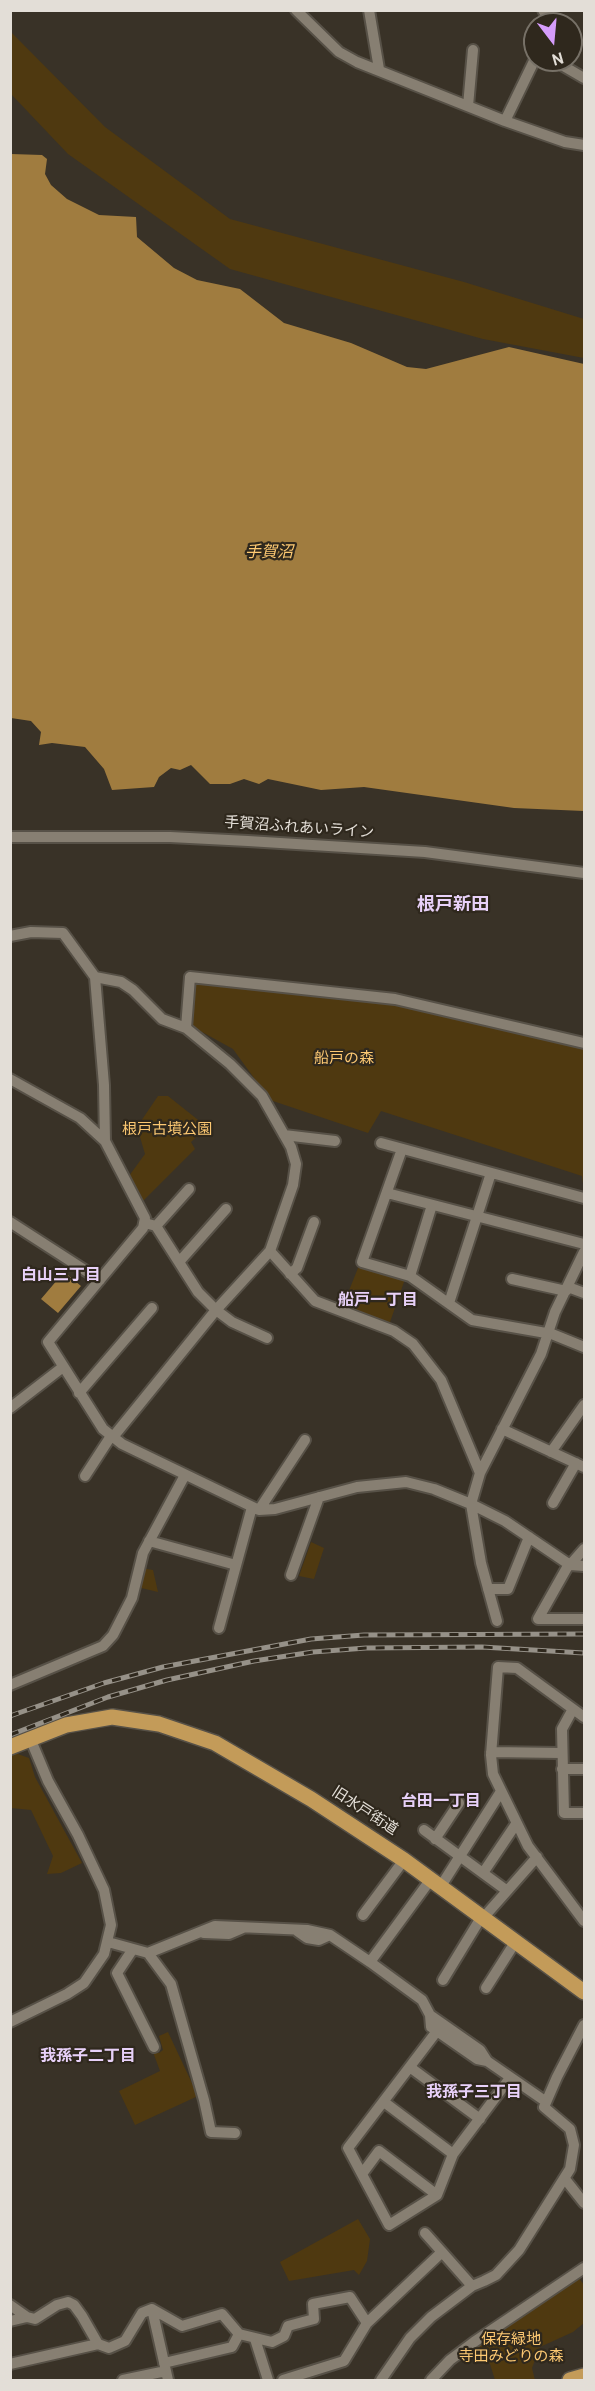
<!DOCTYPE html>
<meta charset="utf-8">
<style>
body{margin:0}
#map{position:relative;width:595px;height:2391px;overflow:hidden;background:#393227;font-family:Overpass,sans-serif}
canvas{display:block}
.frame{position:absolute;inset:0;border:12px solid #e3ded7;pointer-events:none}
.north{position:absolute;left:523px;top:12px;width:60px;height:60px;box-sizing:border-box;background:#2f281d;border:2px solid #777167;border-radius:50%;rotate:164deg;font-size:16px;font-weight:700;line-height:24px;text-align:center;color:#e3ded7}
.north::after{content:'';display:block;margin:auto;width:21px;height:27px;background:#d59cfb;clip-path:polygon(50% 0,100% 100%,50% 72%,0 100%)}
</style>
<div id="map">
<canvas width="595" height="2391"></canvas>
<div class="frame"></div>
<div class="north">N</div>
</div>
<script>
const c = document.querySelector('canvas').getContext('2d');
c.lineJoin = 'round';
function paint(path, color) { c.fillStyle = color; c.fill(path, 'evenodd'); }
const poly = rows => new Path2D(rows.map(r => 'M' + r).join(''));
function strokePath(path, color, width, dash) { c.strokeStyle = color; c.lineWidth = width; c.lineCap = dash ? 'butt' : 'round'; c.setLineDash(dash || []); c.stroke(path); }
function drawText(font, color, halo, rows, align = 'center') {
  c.font = font + ' Overpass,"Noto Sans JP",sans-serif'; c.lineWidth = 4.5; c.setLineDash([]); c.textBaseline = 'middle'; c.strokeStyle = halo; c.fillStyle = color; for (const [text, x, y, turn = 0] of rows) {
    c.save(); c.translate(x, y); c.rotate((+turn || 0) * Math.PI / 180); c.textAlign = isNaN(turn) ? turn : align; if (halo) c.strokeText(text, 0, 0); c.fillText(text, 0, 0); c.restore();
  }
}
const green = poly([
 [10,31,105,127,230,219,464,282,584,319,584,358,483,339,230,269,68,154,11,94],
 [196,981,389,1002,584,1047,584,1191,582,1176,381,1111,368,1133,270,1100,233,1049,193,1027,192,998,193,983],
 [158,1096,168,1096,207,1127,191,1142,195,1149,143,1201,129,1176,145,1154,137,1127],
 [360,1263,405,1279,389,1325,342,1308],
 [311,1542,324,1548,314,1579,299,1576],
 [142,1568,153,1570,158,1592,137,1587],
 [15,1753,29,1758,35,1777,82,1863,61,1873,47,1874,53,1856,31,1810,11,1808,10,1755],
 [168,2032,198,2096,135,2125,119,2091,160,2071,153,2052,159,2053,163,2050,159,2036],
 [358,2219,370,2239,367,2261,359,2275,354,2270,289,2281,280,2262],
 [575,2273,584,2285,584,2323,573,2332,540,2347,532,2368,535,2380,495,2380,490,2364,473,2344]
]);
const water = poly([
 [11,154,42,155,47,159,45,174,51,185,67,199,99,215,136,217,137,237,174,268,197,280,240,289,284,323,351,343,407,367,426,369,509,347,584,364,584,811,514,808,364,787,321,790,268,779,259,784,244,779,230,784,210,784,191,765,180,770,171,768,159,777,154,787,112,790,104,769,85,747,52,743,39,745,41,732,31,721,11,718],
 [64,1272,81,1286,58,1313,41,1299]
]);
const minor = poly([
 [296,10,339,52,357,62,505,121,565,142,584,145],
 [369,10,379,69],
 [543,10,552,24],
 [553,60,584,78],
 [468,106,473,50],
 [505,121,535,59],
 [10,837,170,837,248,841,425,852,584,873],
 [10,936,31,932,63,933,95,977,104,1085,105,1141,145,1218,143,1228,48,1342,103,1429,122,1444,259,1510,275,1509,357,1487,406,1482,434,1489,471,1504,505,1521,570,1565,584,1566],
 [95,977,121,982,133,990,162,1019,186,1028,230,1064,262,1096,291,1147,296,1164,293,1185,270,1251,315,1301,394,1331,413,1344,441,1380,480,1473],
 [186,1028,190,977,395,999,584,1043],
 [10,1079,80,1118,105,1141],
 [284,1135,335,1141],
 [381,1143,584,1198],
 [402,1149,362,1262,410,1276,472,1320,546,1333],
 [387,1193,584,1244],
 [10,1222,100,1280],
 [145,1223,156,1226,198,1292,216,1310,232,1322,267,1338],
 [156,1226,189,1189],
 [179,1262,226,1209],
 [290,1274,297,1268,314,1222],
 [410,1276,432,1205],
 [512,1279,566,1291],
 [568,1287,584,1293],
 [449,1303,491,1173],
 [547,1332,584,1347],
 [79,1393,152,1308],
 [10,1408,63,1367],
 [502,1429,584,1467],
 [113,1437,216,1310,270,1251],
 [551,1452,584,1405],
 [85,1476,111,1436],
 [553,1503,576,1463],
 [259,1510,305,1440],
 [149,1541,236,1565],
 [569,1564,538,1619,584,1619],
 [570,1565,584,1549],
 [291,1575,319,1497],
 [488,1589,508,1589,529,1537],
 [497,1621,481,1563,471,1504,480,1473,541,1354,555,1312,584,1252],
 [219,1628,252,1507],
 [10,1685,103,1646,113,1635,132,1598,143,1553,185,1475],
 [573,1709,562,1729,564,1813,584,1813],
 [584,1717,517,1668,498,1667,491,1755,493,1774,528,1846,584,1921],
 [491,1752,561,1753],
 [562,1769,584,1769],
 [424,1830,506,1890],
 [435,1839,459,1803],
 [483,1873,516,1824],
 [441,1886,500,1793],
 [363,1915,404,1860],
 [484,1917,537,1857],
 [297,1931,307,1938,319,1940,330,1935],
 [204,1933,229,1934,243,1928],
 [108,1942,148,1953,215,1926,307,1930,330,1935,370,1962,431,1879],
 [133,1949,117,1973,154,2047],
 [148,1953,171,1984,204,2100,211,2132,235,2133],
 [370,1962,422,2000,430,2015],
 [443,1980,482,1916],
 [486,1988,516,1941],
 [10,2022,67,1994,84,1983,104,1954,111,1925,104,1890,78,1835,48,1781,30,1738],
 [437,2031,348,2148,389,2225,437,2195,453,2154,510,2078],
 [487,2061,477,2059,431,2027,430,2015,480,2050,487,2061,545,2101],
 [411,2068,480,2119],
 [384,2102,453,2154],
 [362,2174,379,2151,437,2195],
 [565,2179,584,2203],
 [425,2233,442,2252],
 [10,2305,27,2317,35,2319,57,2305,68,2302,74,2305,82,2316,98,2344,109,2348,125,2341,142,2313,152,2309,182,2326,222,2314,239,2334,272,2342,284,2336,288,2326,314,2319,313,2304,350,2297,367,2323,442,2252,472,2286,484,2281,496,2275,519,2250,570,2169,574,2145,570,2129,544,2107,557,2077,584,2025],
 [152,2309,168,2380],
 [10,2321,27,2317],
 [255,2339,268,2380],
 [164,2363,232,2347,239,2334],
 [10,2364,98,2344],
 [123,2380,166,2371],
 [283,2380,344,2361,367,2323],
 [381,2380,410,2338,431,2317,472,2286],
 [431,2380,450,2360,474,2342,584,2268]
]);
const highway = poly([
 [10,1747,66,1725,112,1717,159,1724,215,1743,311,1799,404,1860,584,1992],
 [570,2380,584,2376]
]);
const rail = poly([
 [10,1716,104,1683,163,1667,311,1639,364,1635,584,1634],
 [10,1735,108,1697,167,1680,254,1661,313,1652,366,1648,482,1647,584,1653]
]);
const streetNames = [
 ["手賀沼ふれあいライン",299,829,4],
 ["旧水戸街道",364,1812,33]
];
const parkNames = [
 ["船戸の森",344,1060],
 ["根戸古墳公園",167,1131],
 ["保存緑地",511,2341],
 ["寺田みどりの森",511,2358]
];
const waterNames = [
 ["手賀沼",269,554]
];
const neighbourhoodNames = [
 ["白山三丁目",61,1277],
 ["船戸一丁目",378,1302],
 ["台田一丁目",441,1803],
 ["我孫子二丁目",88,2058],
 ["我孫子三丁目",474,2094]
];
const quarterNames = [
 ["根戸新田",453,906]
];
paint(green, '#4f3910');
paint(water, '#a07c3f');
strokePath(minor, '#575147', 14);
strokePath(highway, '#575147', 18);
strokePath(minor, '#877f72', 10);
strokePath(highway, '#c39b59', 15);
strokePath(rail, '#969188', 5);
strokePath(rail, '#2f281d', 3, [9]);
drawText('15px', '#e3ded7', '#2f281d', streetNames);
drawText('15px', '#fcc872', '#2f281d', parkNames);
drawText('italic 16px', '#feca73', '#2f281d', waterNames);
drawText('bold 16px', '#e8d1f9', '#2f281d', neighbourhoodNames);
drawText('bold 18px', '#e8d1f9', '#2f281d', quarterNames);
</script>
